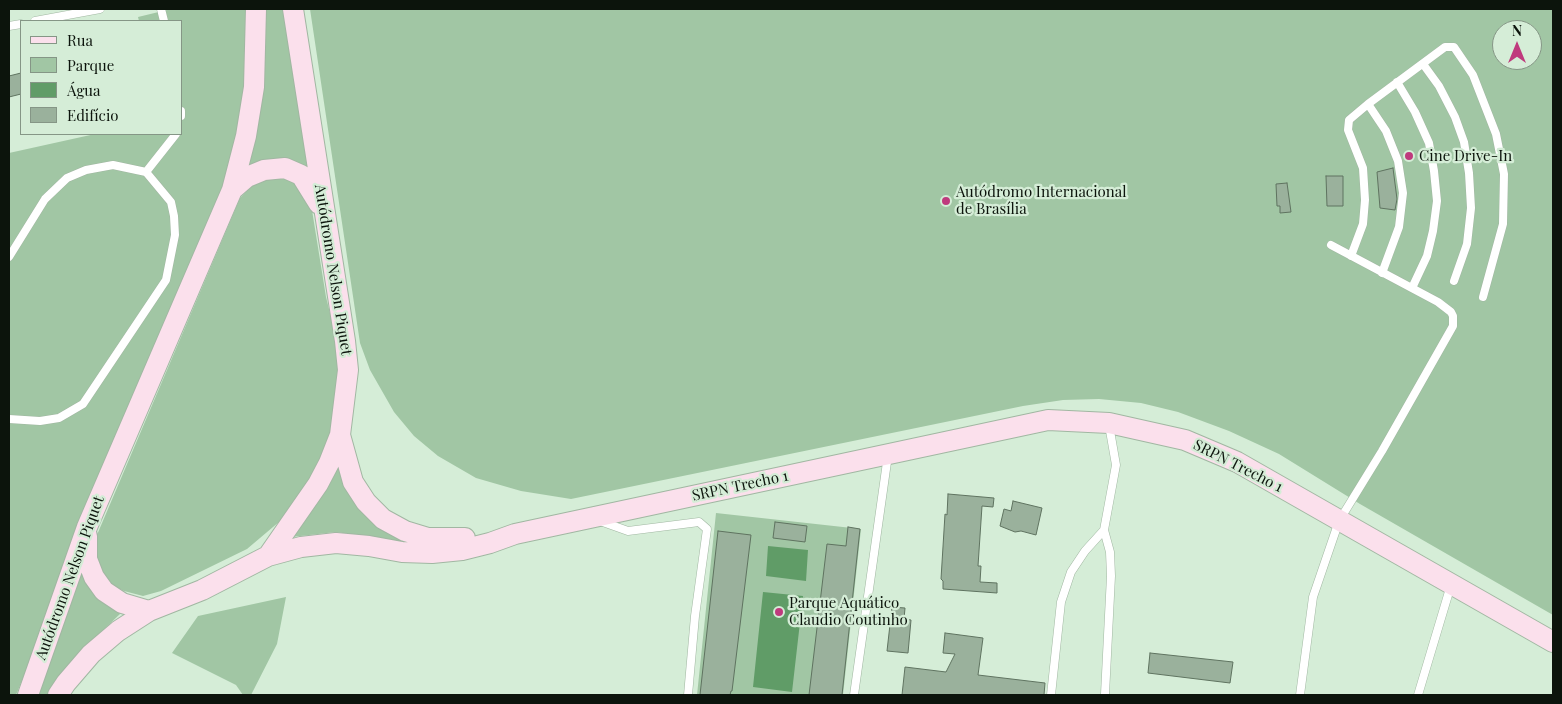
<!DOCTYPE html>
<meta charset="utf-8">
<style>
body{margin:0}
#map{position:relative;width:1562px;height:704px;overflow:hidden;background:#d5edd7;font-family:"Playfair Display",serif}
canvas{display:block}
.frame{position:absolute;inset:0;border:10px solid #0c140c;pointer-events:none}
.legend{position:absolute;left:20px;top:20px;width:162px;height:115px;box-sizing:border-box;background:#d5edd7;border:1px solid #859686;margin:0;padding:6px 9px;list-style:none;font-size:15px;color:#0c140c}
.legend li{display:flex;align-items:center;gap:10px;height:25px}
.legend b{width:25px;border:1px solid #859686}
.north{position:absolute;left:1492px;top:20px;width:50px;height:50px;box-sizing:border-box;background:#d5edd7;border:1px solid #859686;border-radius:50%;rotate:0deg;font-size:14px;font-weight:700;line-height:20px;text-align:center;color:#0c140c}
.north::after{content:'';display:block;margin:auto;width:18px;height:22px;background:#bf3a7d;clip-path:polygon(50% 0,100% 100%,50% 72%,0 100%)}
</style>
<div id="map">
<canvas width="1562" height="704"></canvas>
<div class="frame"></div>
<ul class="legend">
<li><b style="height:6px;background:#fbe0ec"></b>Rua</li>
<li><b style="height:14px;background:#a1c6a4"></b>Parque</li>
<li><b style="height:14px;background:#609c67"></b>Água</li>
<li><b style="height:14px;background:#9ab19c"></b>Edifício</li>
</ul>
<div class="north">N</div>
</div>
<script>
const c = document.querySelector('canvas').getContext('2d');
c.lineJoin = 'round';
function paint(path, color) { c.fillStyle = color; c.fill(path, 'evenodd'); }
const poly = rows => new Path2D(rows.map(r => 'M' + r).join(''));
function strokePath(path, color, width, dash) { c.strokeStyle = color; c.lineWidth = width; c.lineCap = dash ? 'butt' : 'round'; c.setLineDash(dash || []); c.stroke(path); }
function drawText(font, color, halo, rows, align = 'center') {
  c.font = font + ' "Playfair Display",serif'; c.lineWidth = 4.5; c.setLineDash([]); c.textBaseline = 'middle'; c.strokeStyle = halo; c.fillStyle = color; for (const [text, x, y, turn = 0] of rows) {
    c.save(); c.translate(x, y); c.rotate((+turn || 0) * Math.PI / 180); c.textAlign = isNaN(turn) ? turn : align; if (halo) c.strokeText(text, 0, 0); c.fillText(text, 0, 0); c.restore();
  }
}
const green = poly([
 [171,9,248,9,246,93,224,185,16,695,9,695,9,153,95,134,181,134,181,21,139,21,138,17],
 [265,9,286,9,313,167,295,165,248,168],
 [310,9,1553,9,1553,615,1360,504,1279,454,1229,431,1178,412,1141,403,1099,399,1063,400,1023,406,571,499,521,491,476,478,438,456,414,436,394,412,370,370,360,343],
 [1502,30,1532,30,1532,60,1502,60],
 [291,178,311,204,326,297,340,353,337,406,322,463,286,516,247,549,161,591,143,596,124,591,108,583,91,549,240,198,257,180],
 [338,462,416,544,336,532,291,537],
 [716,513,861,529,843,695,697,695],
 [79,559,120,614,76,656,47,695,32,695],
 [286,597,277,644,251,695,243,695,236,685,172,653,198,616]
]);
const water = poly([
 [768,546,808,550,806,581,766,576],
 [763,592,803,596,792,692,753,687]
]);
const building = poly([
 [21,73,21,94,9,97,9,76,21,73],
 [1393,168,1397,199,1395,210,1380,208,1377,172,1393,168],
 [1326,176,1343,176,1343,206,1327,206,1326,176],
 [1287,183,1291,212,1280,213,1280,206,1277,206,1276,184,1287,183],
 [948,494,994,498,993,507,982,506,978,566,981,566,980,582,997,583,997,593,943,589,943,581,941,579,945,514,947,515,948,494],
 [1013,501,1042,508,1036,535,1021,531,1015,532,1000,526,1004,509,1011,511,1013,501],
 [775,522,807,526,805,542,773,538,775,522],
 [848,527,860,529,842,695,809,695,827,544,846,546,848,527],
 [718,531,751,535,732,691,731,691,730,695,700,695,718,531],
 [892,607,905,608,904,619,911,620,908,653,887,651,892,607],
 [945,633,983,638,978,675,1045,683,1044,695,902,695,905,667,946,672,955,654,943,653,945,633],
 [1150,653,1233,662,1230,683,1148,673,1150,653]
]);
const lane = poly([
 [161,9,164,21],
 [35,21,100,9],
 [9,26,21,24],
 [1423,64,1439,86,1455,117,1464,142,1469,173,1471,208,1467,244,1454,281],
 [1397,82,1415,112,1429,143,1434,171,1437,201,1433,231,1427,256,1412,288],
 [1368,104,1386,131,1398,161,1403,193,1399,227,1382,273],
 [181,111,181,116],
 [146,172,176,134],
 [1351,256,1363,224,1365,200,1363,168,1348,130,1349,120,1368,104,1445,47,1454,47,1473,75,1496,134,1504,174,1503,224,1483,297],
 [9,257,45,199,67,178,86,170,113,165,146,172,171,202,174,216,175,235,166,280,83,404,59,418,40,421,9,419],
 [600,521,628,531,699,522,707,529,695,616,688,695],
 [1104,530,1110,552,1111,576,1105,694],
 [854,695,888,455],
 [1051,695,1061,602,1071,572,1085,551,1104,530,1116,465,1109,425],
 [1300,695,1313,597,1339,521,1382,451,1453,326,1453,316,1451,312,1438,302,1331,245],
 [1418,695,1451,585]
]);
const secondary = poly([
 [232,190,247,177,264,170,285,168,301,175,319,204],
 [340,435,353,482,366,502,383,519,405,531,428,538,465,538],
 [87,536,87,559,94,577,104,591,122,603,149,611],
 [268,556,301,547,336,543,369,546,402,552,432,553,462,550,490,543,515,534,1048,420,1109,423,1185,440,1237,462,1553,642],
 [28,695,87,527,232,190,246,136,254,87,256,9],
 [58,695,66,683,91,654,118,631,149,611,202,590,268,556,318,484,329,463,340,435,348,370,345,341,293,9]
]);
const markers = [
 [1409,156,5,"#bf3a7d"],
 [946,201,5,"#bf3a7d"],
 [779,612,5,"#bf3a7d"]
];
const poiNames = [
 ["Cine Drive-In",1419,156],
 ["Autódromo Internacional",956,192],
 ["de Brasília",956,209],
 ["Parque Aquático",789,603],
 ["Claudio Coutinho",789,620]
];
const streetNames = [
 ["Autódromo Nelson Piquet",333,270,81],
 ["SRPN Trecho 1",1238,466,27],
 ["SRPN Trecho 1",740,486,-12],
 ["Autódromo Nelson Piquet",70,578,-70]
];
paint(green, '#a1c6a4');
paint(water, '#609c67');
paint(building, '#9ab19c');
strokePath(building, '#5f7360', 1);
strokePath(lane, '#a1b7a2', 9);
strokePath(secondary, '#a1b7a2', 22);
strokePath(lane, '#fff', 8);
strokePath(secondary, '#fbe0ec', 20);
for (const [x, y, r, color] of markers) { const dot = new Path2D(); dot.arc(x, y, r, 0, 2 * Math.PI); c.fillStyle = color; c.fill(dot); strokePath(dot, '#d5edd7', 2); }
drawText('15px', '#0c140c', '#d5edd7', poiNames, 'left');
drawText('15px', '#0c140c', '#d5edd7', streetNames);
</script>
